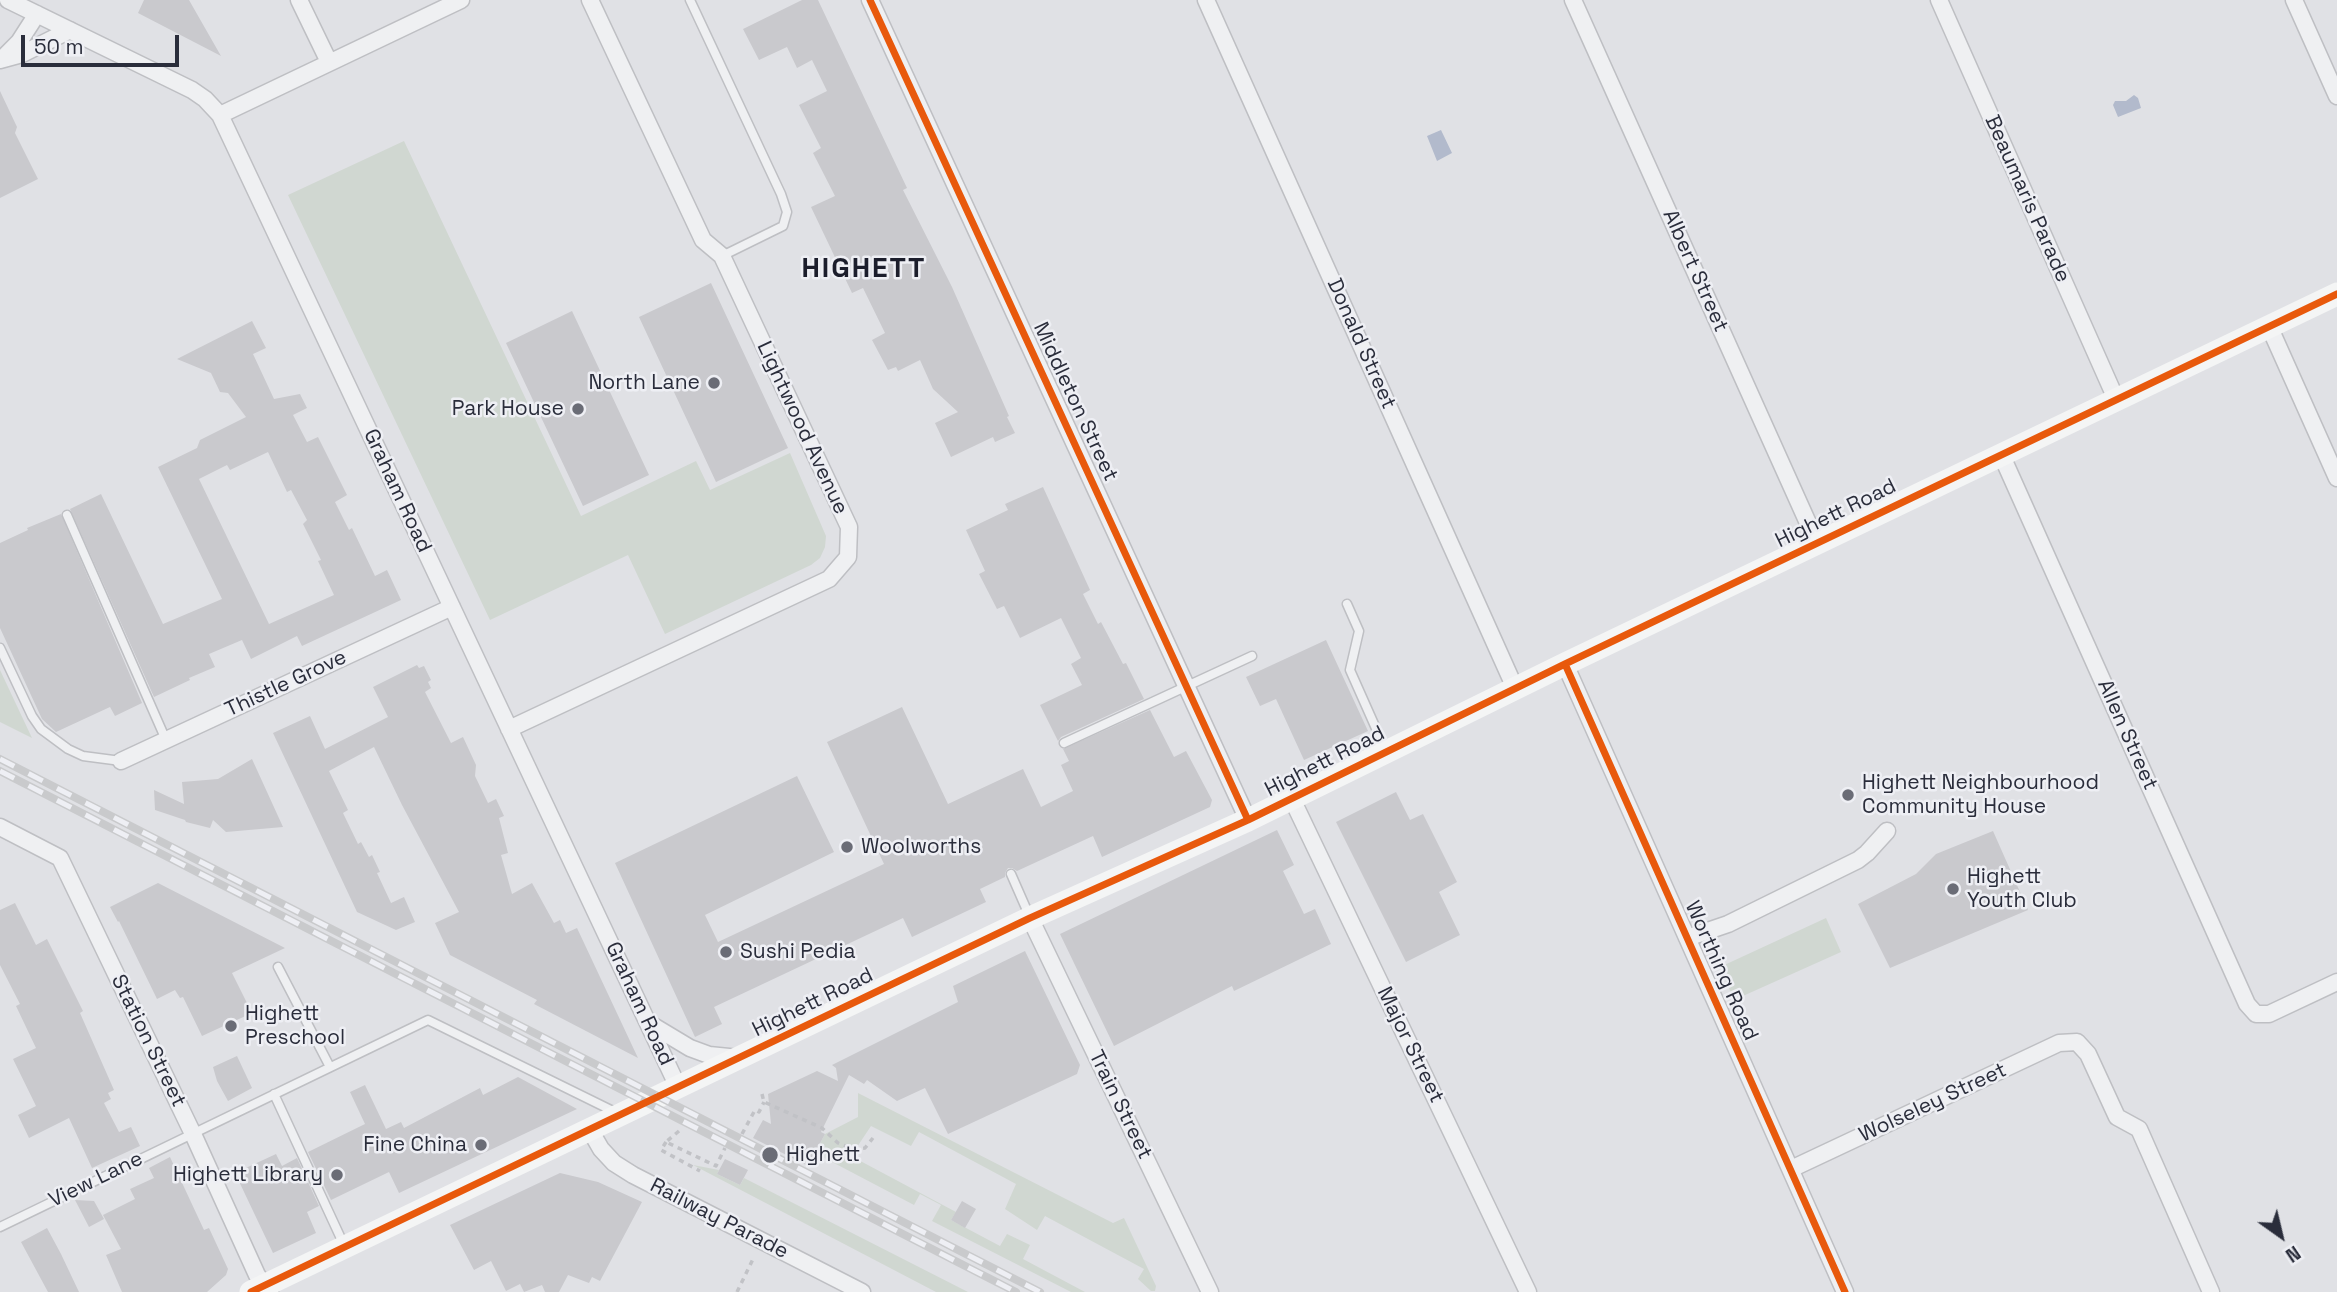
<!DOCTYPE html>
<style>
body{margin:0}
#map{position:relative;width:2337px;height:1292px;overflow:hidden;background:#e0e1e5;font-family:"Space Grotesk",sans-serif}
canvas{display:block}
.north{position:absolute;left:2246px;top:1201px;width:70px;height:70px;-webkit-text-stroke:5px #eeeff4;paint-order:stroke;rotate:146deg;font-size:19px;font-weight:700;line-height:28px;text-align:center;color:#2a2d3b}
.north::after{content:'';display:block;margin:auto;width:24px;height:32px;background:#2a2d3b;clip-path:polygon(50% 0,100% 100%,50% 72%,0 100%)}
.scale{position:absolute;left:21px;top:35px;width:158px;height:32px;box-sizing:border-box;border:4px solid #2a2d3b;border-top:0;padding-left:9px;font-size:21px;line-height:24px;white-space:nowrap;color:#2a2d3b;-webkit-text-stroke:5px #eeeff4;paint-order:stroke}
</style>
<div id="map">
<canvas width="2337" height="1292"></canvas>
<div class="north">N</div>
<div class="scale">50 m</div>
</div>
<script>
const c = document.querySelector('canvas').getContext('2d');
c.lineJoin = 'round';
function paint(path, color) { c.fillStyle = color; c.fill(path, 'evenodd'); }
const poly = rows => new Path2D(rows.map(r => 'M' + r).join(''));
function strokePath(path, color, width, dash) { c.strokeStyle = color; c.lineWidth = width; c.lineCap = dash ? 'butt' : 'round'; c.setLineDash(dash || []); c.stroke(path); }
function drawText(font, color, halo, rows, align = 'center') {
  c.font = font + ' "Space Grotesk",sans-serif'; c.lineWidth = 5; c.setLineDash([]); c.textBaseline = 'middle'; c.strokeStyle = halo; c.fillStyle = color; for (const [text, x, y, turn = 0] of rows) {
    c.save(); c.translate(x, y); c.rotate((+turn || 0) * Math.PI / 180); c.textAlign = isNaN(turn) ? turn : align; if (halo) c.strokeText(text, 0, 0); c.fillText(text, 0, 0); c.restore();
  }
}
const green = poly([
 [404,141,581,516,696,461,710,490,790,453,826,536,825,547,820,558,811,565,665,634,628,555,490,620,288,195],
 [0,670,32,738,0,722],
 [1826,918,1841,952,1734,1000,1720,967],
 [858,1093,1113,1223,1124,1218,1156,1286,1155,1291,1151,1291,1138,1279,1144,1269,1045,1216,1037,1230,1005,1209,1016,1184,919,1132,911,1146,871,1126,851,1156,956,1212,951,1220,1000,1246,1007,1234,1030,1245,1023,1259,1085,1292,1071,1292,932,1221,941,1205,920,1194,914,1205,815,1153,825,1134,858,1117],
 [693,1165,719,1170,717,1174,740,1185,744,1178,968,1292,936,1292]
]);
const water = poly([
 [2134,95,2138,98,2141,108,2118,117,2113,105,2115,101,2126,101],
 [1441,130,1452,153,1437,161,1427,136]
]);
const building = poly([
 [144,0,189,0,221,56,138,13],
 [802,0,818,0,907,188,903,190,952,287,1009,416,1007,417,1015,433,995,442,993,437,951,457,935,423,958,412,933,389,920,360,898,371,896,367,888,370,872,340,885,333,863,288,852,293,811,207,835,196,813,153,821,148,799,105,827,91,812,60,797,68,787,47,759,60,743,29],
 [0,91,17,127,15,133,38,179,0,198],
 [711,283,788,448,716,482,639,317],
 [572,311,649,475,583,506,506,343],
 [252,321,266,348,253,354,274,399,300,394,307,408,293,415,307,442,318,437,347,495,335,502,349,530,352,528,375,576,387,570,401,600,302,646,297,636,251,659,242,640,209,654,215,667,189,678,190,680,154,697,70,509,101,494,163,624,222,599,158,467,197,448,200,440,246,417,228,393,220,392,211,373,177,359],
 [268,452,287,492,291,490,307,520,303,524,321,560,318,561,334,595,269,624,199,479,227,465,230,470],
 [1043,487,1090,590,1083,594,1098,624,1101,622,1123,664,1126,663,1144,699,1061,737,1058,741,1040,705,1082,685,1071,664,1081,658,1061,618,1020,638,1004,606,997,609,979,574,985,571,966,530,1008,510,1005,504],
 [61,514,142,703,115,716,110,707,56,732,42,719,0,628,0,543,28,530,27,528],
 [1326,640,1368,731,1304,760,1276,699,1260,706,1246,677],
 [417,665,419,668,424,666,431,680,428,682,431,688,425,692,451,743,463,737,476,765,475,776,488,803,496,799,504,816,499,818,508,853,501,855,512,894,532,883,554,923,560,920,566,933,577,928,638,1058,534,1004,537,1000,450,955,435,923,459,912,402,805,374,747,329,771,348,810,343,813,358,844,361,842,369,857,372,855,380,872,377,873,391,903,404,897,415,922,396,930,357,912,273,733,310,716,325,749,388,717,373,687],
 [902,707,948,804,1023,769,1041,807,1073,791,1061,765,1069,761,1063,749,1150,710,1174,757,1186,751,1212,800,1210,807,1102,857,1093,836,1017,871,1012,868,1008,868,1005,873,1005,877,980,889,986,902,912,937,903,918,714,1007,722,1024,695,1037,615,863,797,776,834,852,705,915,718,942,884,864,827,742],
 [252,759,283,827,226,832,213,820,210,828,186,822,185,820,155,810,154,790,184,804,182,782,218,779],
 [1396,792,1410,820,1423,814,1457,882,1439,892,1460,935,1406,962,1336,822],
 [1277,830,1294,865,1283,871,1304,914,1315,909,1331,944,1234,991,1232,986,1114,1046,1060,934],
 [1993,831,2028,910,1890,968,1858,904,1916,874,1936,854],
 [158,883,285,948,232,973,252,1013,202,1036,183,997,180,998,175,990,157,999,119,921,118,922,110,907],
 [15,903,36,945,47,939,83,1011,80,1013,114,1090,108,1093,111,1099,104,1103,119,1132,131,1127,140,1146,92,1168,69,1118,29,1138,18,1115,36,1106,13,1059,36,1048,16,1006,20,1004,0,965,0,910],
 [1025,951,1080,1065,1077,1074,948,1134,925,1088,897,1101,867,1080,864,1084,849,1075,821,1132,825,1134,808,1166,753,1138,763,1120,771,1124,768,1094,817,1071,838,1081,836,1068,832,1065,958,1002,953,986],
 [237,1056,252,1088,228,1101,217,1081,213,1067],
 [518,1077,577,1109,399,1193,389,1172,331,1200,308,1152,365,1124,350,1092,365,1085,386,1129,401,1122,404,1128,480,1088,483,1095],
 [276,1154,282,1166,297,1158,319,1206,307,1212,316,1233,273,1253,235,1173],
 [170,1157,204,1230,209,1228,228,1269,226,1275,207,1292,122,1292,106,1255,121,1249,103,1215,135,1199,130,1189,154,1178,149,1168],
 [725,1159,748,1170,740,1185,717,1174],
 [560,1173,598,1182,642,1202,600,1281,592,1277,589,1283,568,1275,559,1292,545,1292,542,1285,524,1292,520,1284,506,1291,491,1261,474,1270,450,1225],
 [75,1200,94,1201,104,1219,89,1227],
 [962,1201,976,1209,965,1228,951,1220],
 [47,1228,61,1254,79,1292,48,1292,21,1242]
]);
const path = poly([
 [762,1094,764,1102,822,1128,838,1143,853,1149,865,1148,873,1138],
 [679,1131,666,1142,716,1166,725,1148],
 [742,1134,755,1110,759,1112,764,1102],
 [666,1142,661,1150,700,1171],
 [737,1292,754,1257]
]);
const lane = poly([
 [690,0,781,194,787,212,783,226,722,256],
 [67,515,166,740],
 [1347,604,1359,631,1350,670,1386,751],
 [0,648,32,716,41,729,68,749,83,756,121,761],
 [1064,743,1252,656],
 [1011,874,1029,915],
 [278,967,330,1067],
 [274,1094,344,1245],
 [0,1227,428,1020,615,1112]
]);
const street = poly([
 [8,0,192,90,205,99,220,115,678,1087],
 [299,0,329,62],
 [870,0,1248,820],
 [1206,0,1515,688],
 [1573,0,1817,543],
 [1939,0,2116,399],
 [2294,0,2337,96],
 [3,58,19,42,37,14],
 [0,60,22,54,70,30],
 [220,115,461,0],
 [2269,326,2337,478],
 [2001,454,2247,1004,2256,1014,2269,1014,2337,982],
 [1565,664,1845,1292],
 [509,729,829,579,848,557,849,527,722,256,703,240,590,0],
 [121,761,452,607],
 [1292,799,1528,1292],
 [0,827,60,858,193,1134,257,1275,270,1292],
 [1030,918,1210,1292],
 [1687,938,1728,924,1858,860,1867,853,1887,831],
 [650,1024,690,1048,709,1055,739,1058],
 [590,1130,601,1149,614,1163,633,1175,862,1292],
 [1791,1169,2059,1043,2077,1042,2088,1054,2117,1117,2139,1129,2211,1292]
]);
const secondary = poly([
 [251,1292,1030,918,1248,820,1565,664,2337,294]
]);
const rail = poly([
 [0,759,1040,1292],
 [0,771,1016,1292]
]);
const cycleway = poly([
 [870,0,1248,820],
 [1565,664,1845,1292],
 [251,1292,1030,918,1248,820,1565,664,2337,294]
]);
const markers = [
 [714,383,7,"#6a6c76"],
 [578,409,7,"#6a6c76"],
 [1848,795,7,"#6a6c76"],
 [847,847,7,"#6a6c76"],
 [1953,889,7,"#6a6c76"],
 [726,952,7,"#6a6c76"],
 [231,1026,7,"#6a6c76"],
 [481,1145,7,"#6a6c76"],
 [770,1155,9,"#6a6c76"],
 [337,1175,7,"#6a6c76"]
];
const streetNames = [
 ["Beaumaris Parade",2027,199,66],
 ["Albert Street",1695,271,66],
 ["Donald Street",1361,344,66],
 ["Middleton Street",1075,402,65],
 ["Lightwood Avenue",802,428,65],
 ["Graham Road",397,491,65],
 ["Highett Road",1836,514,-26],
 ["Thistle Grove",286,684,-25],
 ["Allen Street",2127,735,66],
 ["Highett Road",1325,762,-27],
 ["Worthing Road",1721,971,66],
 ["Highett Road",813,1003,-26],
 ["Graham Road",639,1004,65],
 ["Station Street",148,1041,64],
 ["Major Street",1410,1045,64],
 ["Wolseley Street",1933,1103,-25],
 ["Train Street",1120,1105,64],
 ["View Lane",96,1180,-26],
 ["Railway Parade",719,1219,27]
];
const poiNames = [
 ["North Lane",700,383,"right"],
 ["Park House",564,409,"right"],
 ["Highett Neighbourhood",1862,783],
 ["Community House",1862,807],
 ["Woolworths",861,847],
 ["Highett",1967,877],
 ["Youth Club",1967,901],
 ["Sushi Pedia",740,952],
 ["Highett",245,1014],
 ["Preschool",245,1038],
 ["Fine China",467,1145,"right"],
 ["Highett",786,1155],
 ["Highett Library",323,1175,"right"]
];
const districtNames = [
 ["HIGHETT",864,269]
];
paint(green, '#d0d7d1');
paint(water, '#b2bacc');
paint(building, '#c9c9cd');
strokePath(lane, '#bebfc3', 11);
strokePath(street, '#bebfc3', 19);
strokePath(path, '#c1c2c6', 3.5, [5, 5]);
strokePath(lane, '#eff0f2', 8);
strokePath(street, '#eff0f2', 16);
strokePath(secondary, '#f4f5f5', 23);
strokePath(rail, '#c9cacc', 8);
strokePath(rail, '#eeeff4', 5, [16]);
strokePath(cycleway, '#e8590c', 7);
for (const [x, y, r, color] of markers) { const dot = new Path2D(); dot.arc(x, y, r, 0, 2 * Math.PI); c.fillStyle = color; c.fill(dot); strokePath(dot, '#eeeff4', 2.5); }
drawText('21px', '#2a2d3b', '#eeeff4', streetNames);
drawText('21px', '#2a2d3b', '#eeeff4', poiNames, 'left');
c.letterSpacing = '2px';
drawText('bold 28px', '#1c1e2c', '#eeeff4', districtNames);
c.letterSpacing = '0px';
</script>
